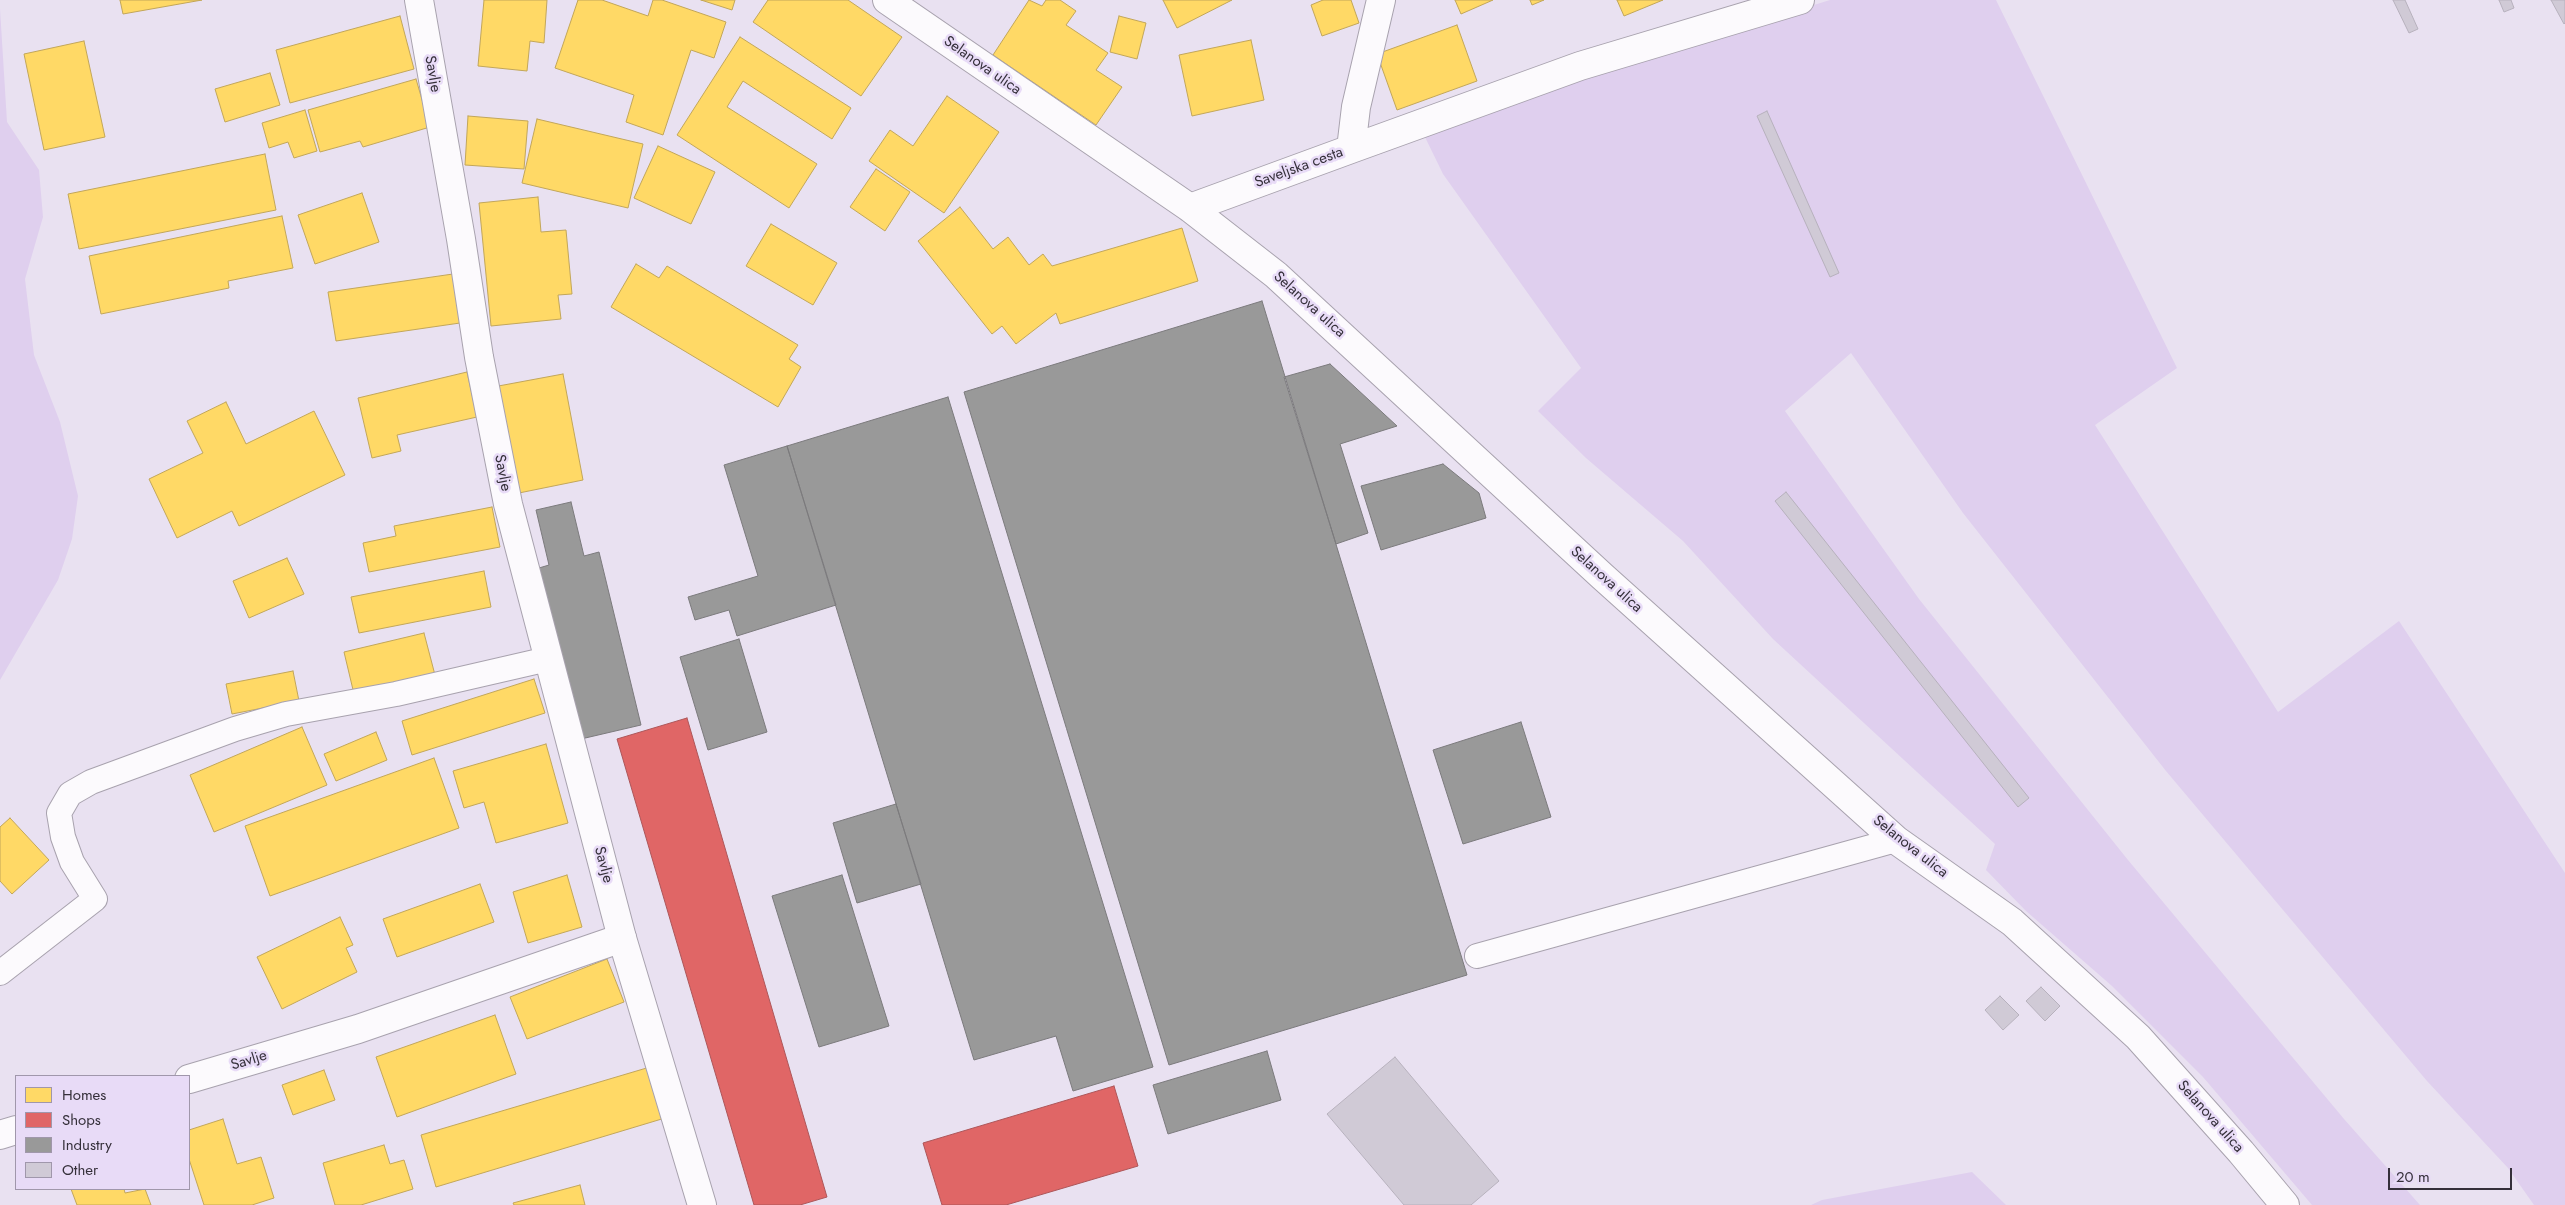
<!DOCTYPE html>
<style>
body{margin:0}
#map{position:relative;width:2565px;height:1205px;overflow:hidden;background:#e9e1f1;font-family:Jost,sans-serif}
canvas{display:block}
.legend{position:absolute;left:15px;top:1075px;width:175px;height:115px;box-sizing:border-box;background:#e8dbf7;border:1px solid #a097ab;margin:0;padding:6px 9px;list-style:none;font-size:15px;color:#35303a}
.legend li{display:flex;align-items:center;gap:10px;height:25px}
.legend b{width:25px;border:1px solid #a097ab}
.scale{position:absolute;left:2388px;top:1168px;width:124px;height:22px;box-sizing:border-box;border:2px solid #35303a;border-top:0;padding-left:6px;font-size:15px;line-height:18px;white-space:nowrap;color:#35303a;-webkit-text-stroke:4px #e8dbf7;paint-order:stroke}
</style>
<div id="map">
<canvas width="2565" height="1205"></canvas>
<ul class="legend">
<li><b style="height:14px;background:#ffd966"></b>Homes</li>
<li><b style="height:14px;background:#e06666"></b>Shops</li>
<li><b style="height:14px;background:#999"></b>Industry</li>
<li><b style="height:14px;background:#d0cad6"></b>Other</li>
</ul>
<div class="scale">20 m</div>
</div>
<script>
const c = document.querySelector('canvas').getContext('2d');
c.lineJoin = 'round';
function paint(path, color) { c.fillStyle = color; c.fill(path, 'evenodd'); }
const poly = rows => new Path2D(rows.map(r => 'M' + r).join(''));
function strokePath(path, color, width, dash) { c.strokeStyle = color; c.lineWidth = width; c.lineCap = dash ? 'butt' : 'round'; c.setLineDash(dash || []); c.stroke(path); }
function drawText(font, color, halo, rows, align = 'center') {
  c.font = font + ' Jost,sans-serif'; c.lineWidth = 5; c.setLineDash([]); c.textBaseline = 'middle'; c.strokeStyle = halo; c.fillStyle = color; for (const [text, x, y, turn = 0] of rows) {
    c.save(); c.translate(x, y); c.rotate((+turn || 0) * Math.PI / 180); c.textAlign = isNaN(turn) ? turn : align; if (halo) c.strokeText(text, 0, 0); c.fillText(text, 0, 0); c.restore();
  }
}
const green = poly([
 [1830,0,1996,0,2177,368,2095,425,2278,712,2399,621,2565,873,2565,1205,2534,1205,2508,1168,2427,1081,2166,771,1963,513,1851,353,1785,411,1919,599,2128,860,2344,1119,2420,1205,2312,1205,2203,1077,2112,986,2026,911,1986,870,1995,844,1773,639,1683,541,1586,458,1538,411,1581,368,1443,174,1424,135,1586,76],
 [0,9,7,122,39,170,43,217,25,279,34,355,60,422,78,496,72,539,58,580,0,680],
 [1972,1172,2006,1205,1811,1205,1822,1200]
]);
const homes = poly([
 [120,0,202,0,123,14,120,0],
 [484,0,547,0,544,43,530,41,527,71,478,66,484,0],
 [578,0,602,0,648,16,653,0,662,0,726,22,714,58,691,50,663,135,626,122,634,95,555,68,578,0],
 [701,0,735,0,732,10,701,0],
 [768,0,848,0,902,37,861,96,753,22,768,0],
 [1029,0,1042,6,1046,0,1060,0,1076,11,1066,25,1108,53,1096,70,1122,87,1096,125,993,55,1029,0],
 [1163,0,1232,0,1177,28,1163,0],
 [1323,0,1351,0,1359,23,1322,36,1311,5,1323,0],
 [1455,0,1493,0,1461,14,1455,0],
 [1530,0,1544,0,1532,5,1530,0],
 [1617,0,1663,0,1624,16,1617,0],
 [400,16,414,69,290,103,276,50,400,16],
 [1119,16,1146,23,1137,59,1110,52,1119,16],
 [1457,25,1477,81,1397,110,1377,54,1457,25],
 [740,37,851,108,832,139,743,81,727,107,817,164,789,208,677,135,740,37],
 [1251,40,1264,100,1192,116,1179,55,1251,40],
 [84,41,105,137,44,150,24,54,84,41],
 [270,73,280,105,225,122,215,89,270,73],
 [416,79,430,127,363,147,360,141,320,152,308,110,416,79],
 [947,96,999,132,944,213,869,161,890,130,913,146,947,96],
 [305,110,317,151,294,158,288,142,269,148,262,123,305,110],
 [468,116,528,121,524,169,465,165,468,116],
 [537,119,643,144,628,208,522,183,537,119],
 [658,146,715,172,691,224,634,198,658,146],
 [265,154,276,210,79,249,68,194,265,154],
 [876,169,910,192,885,231,850,207,876,169],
 [362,193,379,242,315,264,298,215,362,193],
 [538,197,541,232,566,230,572,294,558,295,561,319,491,326,479,203,538,197],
 [960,207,993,249,1008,237,1029,265,1043,254,1052,266,1182,228,1198,281,1060,324,1056,313,1016,344,1002,326,992,334,918,241,960,207],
 [282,216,293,268,228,281,229,288,101,314,89,256,282,216],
 [771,224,837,263,813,305,746,266,771,224],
 [636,264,659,278,667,266,798,345,789,359,801,367,778,407,611,307,636,264],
 [453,274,460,323,336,341,328,292,453,274],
 [467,372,477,417,397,435,401,451,372,458,358,398,467,372],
 [563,374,583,480,514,494,493,387,563,374],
 [226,402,246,444,314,411,345,475,239,526,232,511,177,538,149,479,203,453,187,421,226,402],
 [492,507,500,547,369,572,363,543,396,536,394,526,492,507],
 [287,558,304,594,249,618,233,581,287,558],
 [484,571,491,607,359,633,351,597,484,571],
 [424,633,435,675,354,694,344,652,424,633],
 [293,671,299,701,232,714,226,684,293,671],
 [534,679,545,713,412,755,402,721,534,679],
 [302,727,327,785,214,832,190,775,302,727],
 [376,732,387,760,336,781,324,754,376,732],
 [546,744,568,823,496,843,484,802,464,808,453,771,546,744],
 [434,758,459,828,270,896,245,826,434,758],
 [10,818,49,860,12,894,0,881,0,827,10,818],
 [567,875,582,927,528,943,513,892,567,875],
 [480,884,494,922,397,957,383,919,480,884],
 [340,917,353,945,346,948,357,972,282,1009,257,957,340,917],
 [607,959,624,1002,527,1039,510,997,607,959],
 [495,1015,516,1074,397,1117,376,1057,495,1015],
 [650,1067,665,1118,436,1187,421,1135,650,1067],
 [324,1070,335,1100,293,1115,282,1085,324,1070],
 [223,1119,237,1164,261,1157,274,1198,252,1205,204,1205,189,1159,189,1130,223,1119],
 [384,1145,390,1164,404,1160,413,1189,361,1205,335,1205,323,1163,384,1145],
 [580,1185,585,1205,514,1205,513,1203,580,1185],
 [71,1189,124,1189,125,1193,145,1189,151,1205,77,1205,71,1189]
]);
const shops = poly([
 [687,718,827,1197,800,1205,754,1205,617,739,687,718],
 [1114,1086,1138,1166,1006,1205,942,1205,923,1143,1114,1086]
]);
const industry = poly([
 [1262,301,1467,975,1169,1065,964,392,1262,301],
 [1330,364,1397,426,1340,444,1368,533,1336,544,1284,377,1330,364],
 [948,397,1153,1067,1073,1091,1056,1036,974,1060,787,446,948,397],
 [787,446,836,605,737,636,729,610,695,620,688,597,758,576,724,465,787,446],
 [1443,464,1479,493,1486,518,1381,550,1361,486,1443,464],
 [571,502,584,556,599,552,641,725,581,739,539,568,549,565,536,510,571,502],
 [739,639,767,732,708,750,680,657,739,639],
 [1521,722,1551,817,1463,844,1433,750,1521,722],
 [896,804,921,884,857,903,833,823,896,804],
 [842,875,889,1026,819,1047,772,896,842,875],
 [1267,1051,1281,1100,1168,1134,1153,1085,1267,1051]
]);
const building = poly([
 [2393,0,2405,0,2418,29,2409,33,2393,0],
 [2499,0,2511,0,2514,8,2504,12,2499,0],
 [2551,0,2565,0,2565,23,2564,24,2551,0],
 [1767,111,1839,273,1830,277,1757,116,1767,111],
 [1786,492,2029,798,2018,807,1775,501,1786,492],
 [2041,987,2060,1006,2045,1021,2026,1001,2041,987],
 [2000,996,2019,1015,2003,1030,1985,1010,2000,996],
 [1395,1057,1499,1181,1471,1205,1404,1205,1327,1114,1395,1057]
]);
const lane = poly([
 [1477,956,1896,840],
 [0,973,95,899,72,862,63,837,59,813,70,794,91,782,235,729,286,714,396,694,548,659]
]);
const street = poly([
 [887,0,1190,208,1276,275,1602,576,1896,840,2012,922,2138,1037,2241,1152,2285,1205],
 [1351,149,1580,66,1800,0],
 [1190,208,1351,149,1356,107,1381,0],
 [189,1079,358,1029,622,938],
 [0,1135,16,1130]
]);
const secondary = poly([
 [419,0,461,239,479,357,508,504,622,938,702,1205]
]);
const streetNames = [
 ["Selanova ulica",982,66,35],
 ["Savlje",432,74,80],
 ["Saveljska cesta",1299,168,-20],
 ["Selanova ulica",1309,305,42],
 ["Savlje",502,473,79],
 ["Selanova ulica",1606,580,42],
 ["Selanova ulica",1910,847,38],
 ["Savlje",603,865,75],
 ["Savlje",249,1061,-17],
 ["Selanova ulica",2210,1117,48]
];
paint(green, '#dfcfee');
paint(homes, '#ffd966');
strokePath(homes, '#c2a659', 1);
paint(shops, '#e06666');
strokePath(shops, '#ad5659', 1);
paint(industry, '#999');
strokePath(industry, '#7b7a7c', 1);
paint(building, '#d0cad6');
strokePath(building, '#b7b1bd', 1);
strokePath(lane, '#a8a2ae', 26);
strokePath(street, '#a8a2ae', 30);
strokePath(secondary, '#a8a2ae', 30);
strokePath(lane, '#fcfafd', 24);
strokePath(street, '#fcfafd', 28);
strokePath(secondary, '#fcfafd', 28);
drawText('15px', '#35303a', '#e8dbf7', streetNames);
</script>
